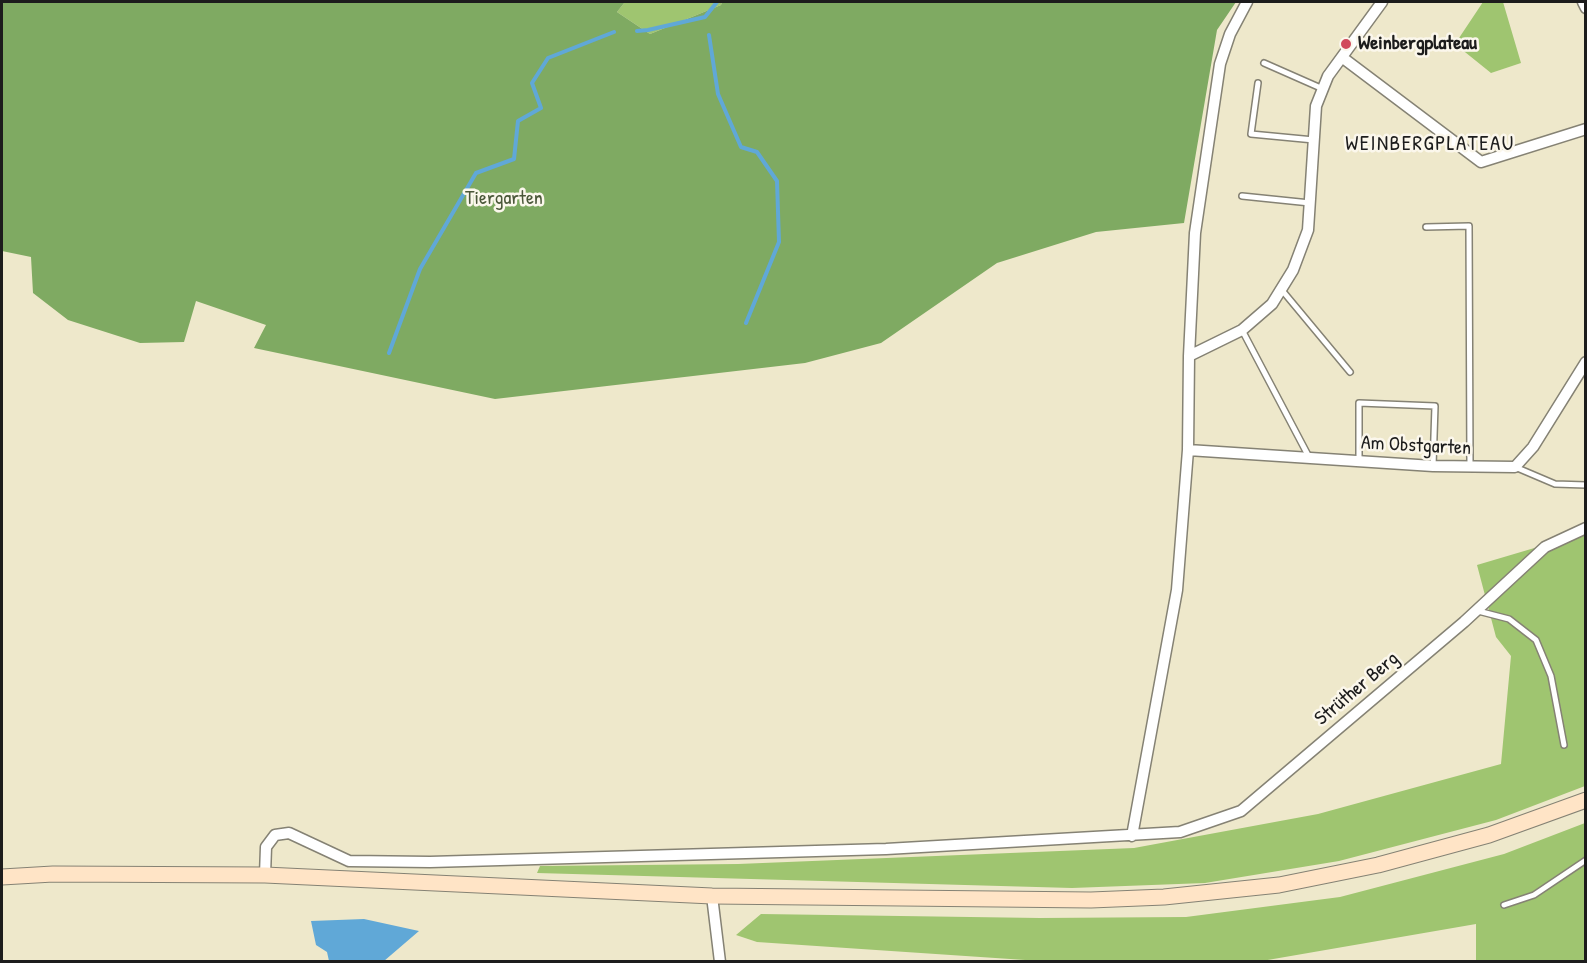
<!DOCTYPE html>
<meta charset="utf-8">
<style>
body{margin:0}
#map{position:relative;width:1587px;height:963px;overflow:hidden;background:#eee8cb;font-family:"Patrick Hand",sans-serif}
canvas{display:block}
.frame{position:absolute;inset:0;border:3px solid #1c1c1c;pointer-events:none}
</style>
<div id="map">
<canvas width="1587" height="963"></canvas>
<div class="frame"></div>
</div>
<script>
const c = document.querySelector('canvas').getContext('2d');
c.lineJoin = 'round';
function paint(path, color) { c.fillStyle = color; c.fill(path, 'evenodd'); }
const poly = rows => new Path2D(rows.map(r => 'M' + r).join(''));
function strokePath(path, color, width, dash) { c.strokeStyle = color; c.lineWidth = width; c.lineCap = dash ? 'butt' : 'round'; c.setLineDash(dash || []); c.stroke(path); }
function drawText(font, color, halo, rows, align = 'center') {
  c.font = font + ' "Patrick Hand",sans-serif'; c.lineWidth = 5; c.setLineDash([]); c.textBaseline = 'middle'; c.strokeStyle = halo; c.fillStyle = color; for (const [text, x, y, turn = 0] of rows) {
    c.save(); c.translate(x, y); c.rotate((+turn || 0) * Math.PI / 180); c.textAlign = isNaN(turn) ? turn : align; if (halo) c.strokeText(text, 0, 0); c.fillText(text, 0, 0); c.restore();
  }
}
const green = poly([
 [625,2,722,2,721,5,650,34,617,12],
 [1483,2,1503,2,1521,63,1491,73,1455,44],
 [1585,533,1585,786,1496,820,1339,861,1205,883,1072,888,537,873,540,866,738,864,1134,848,1318,814,1501,764,1511,656,1496,637,1477,565],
 [1585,823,1585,961,1476,961,1476,924,1256,962,1040,961,757,942,736,935,761,914,1040,918,1186,917,1340,897,1504,854]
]);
const forest = poly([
 [2,2,625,2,617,12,650,34,721,5,722,2,1236,2,1217,30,1184,223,1096,232,997,263,881,343,805,363,495,399,254,348,266,325,196,301,184,342,140,343,68,320,33,293,31,257,2,251]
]);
const water = poly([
 [364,919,419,931,384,961,329,961,327,952,316,945,311,921]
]);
const stream = poly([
 [637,31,648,30,705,17,717,2],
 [709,35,718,94,741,147,757,152,777,181,779,242,746,323],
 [389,353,420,269,476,173,514,159,518,121,541,108,532,83,548,58,614,32]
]);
const lane = poly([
 [1264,63,1323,89],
 [1258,83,1251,134,1314,140],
 [1242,196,1310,203],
 [1426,227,1469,226,1470,466],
 [1281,289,1350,372],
 [1242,330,1309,457],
 [1359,461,1359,403,1435,406,1433,466],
 [1515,467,1555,484,1586,485],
 [1478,611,1509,619,1536,640,1551,676,1564,745],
 [1504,905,1534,895,1586,860]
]);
const street = poly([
 [1583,2,1586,8],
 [1343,58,1481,162,1586,129],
 [1189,356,1242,330,1272,304,1293,270,1308,230,1316,106,1328,76,1382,2],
 [1188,450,1433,466,1515,467,1533,447,1586,362],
 [1132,836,1177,590,1188,450,1189,356,1195,233,1220,64,1230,34,1247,2],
 [265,875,266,847,275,835,289,833,349,861,430,862,886,849,1180,832,1241,811,1464,622,1545,547,1586,528],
 [712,896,720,962]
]);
const secondary = poly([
 [2,877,53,874,265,875,712,896,1091,900,1164,897,1279,885,1378,865,1489,835,1586,800]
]);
const markers = [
 [1346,44,6,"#d1495b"]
];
const poiNames = [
 ["Weinbergplateau",1358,44]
];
const parkNames = [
 ["Tiergarten",504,199]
];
const streetNames = [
 ["Am Obstgarten",1416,446,3],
 ["Strüther Berg",1357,689,-40]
];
const neighbourhoodNames = [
 ["WEINBERGPLATEAU",1430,144]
];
paint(green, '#9fc570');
paint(forest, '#7faa62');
paint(water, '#60a8d7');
strokePath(stream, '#60a8d7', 4);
strokePath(lane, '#858274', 8);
strokePath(street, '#858274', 13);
strokePath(secondary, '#858274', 17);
strokePath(lane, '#fff', 5);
strokePath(street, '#fff', 10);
strokePath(secondary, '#ffe4c6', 15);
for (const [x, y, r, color] of markers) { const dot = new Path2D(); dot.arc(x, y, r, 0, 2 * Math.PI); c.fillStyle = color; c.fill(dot); strokePath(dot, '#fbf7ec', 2); }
drawText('bold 20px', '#1c1c1c', '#fbf7ec', poiNames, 'left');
drawText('20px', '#4a5739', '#fbf7ec', parkNames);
drawText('20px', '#1c1c1c', '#fbf7ec', streetNames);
c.letterSpacing = '1.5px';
drawText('21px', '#1c1c1c', '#fbf7ec', neighbourhoodNames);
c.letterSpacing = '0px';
</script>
